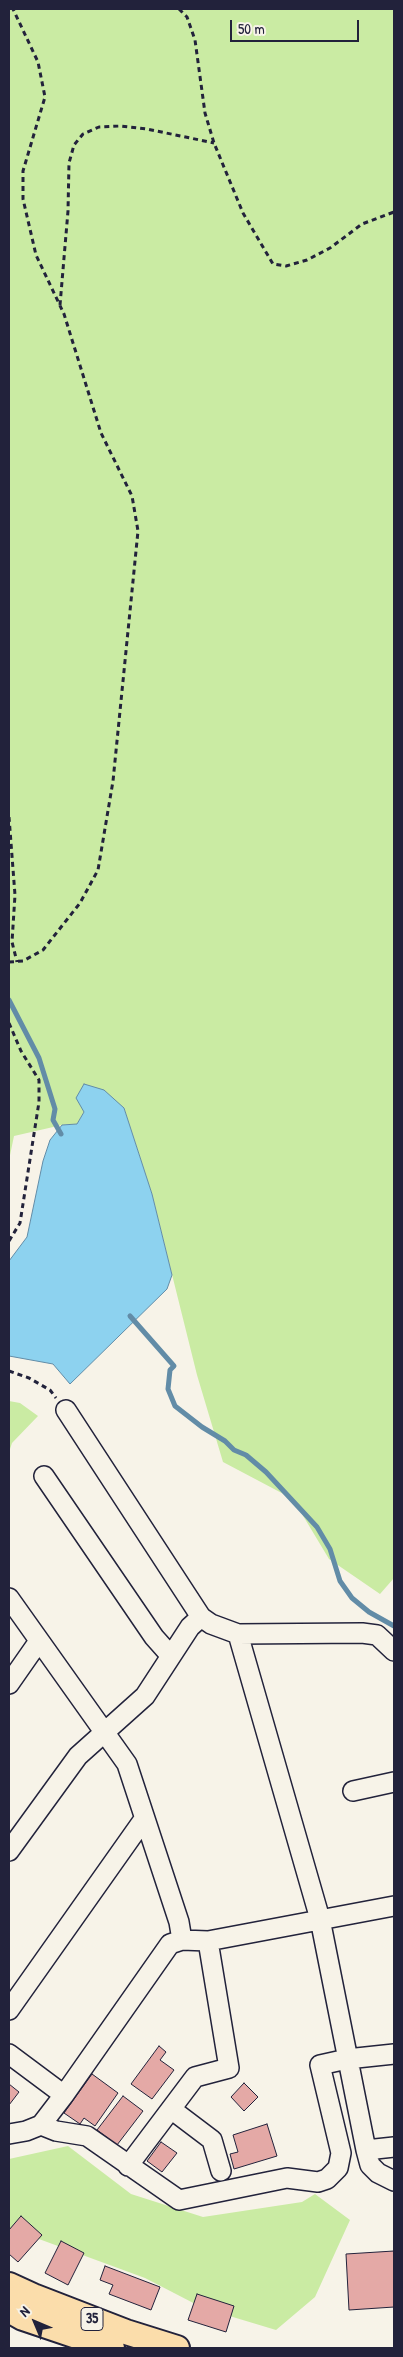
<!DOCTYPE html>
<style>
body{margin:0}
#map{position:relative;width:403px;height:2357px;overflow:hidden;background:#f7f3e8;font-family:"Patrick Hand",sans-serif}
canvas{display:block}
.frame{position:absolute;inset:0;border:10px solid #22223b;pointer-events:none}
.north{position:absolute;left:10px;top:2297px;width:50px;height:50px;-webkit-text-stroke:4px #f7f3e8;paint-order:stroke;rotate:315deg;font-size:14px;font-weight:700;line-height:20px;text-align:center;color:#22223b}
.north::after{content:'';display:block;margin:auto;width:18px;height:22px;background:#22223b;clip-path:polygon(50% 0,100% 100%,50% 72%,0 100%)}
.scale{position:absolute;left:230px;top:20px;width:129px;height:22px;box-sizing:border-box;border:2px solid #22223b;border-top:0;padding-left:6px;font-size:15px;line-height:18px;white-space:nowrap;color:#22223b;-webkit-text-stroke:4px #f7f3e8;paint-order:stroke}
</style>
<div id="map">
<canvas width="403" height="2357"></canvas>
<div class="frame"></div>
<div class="north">N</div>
<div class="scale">50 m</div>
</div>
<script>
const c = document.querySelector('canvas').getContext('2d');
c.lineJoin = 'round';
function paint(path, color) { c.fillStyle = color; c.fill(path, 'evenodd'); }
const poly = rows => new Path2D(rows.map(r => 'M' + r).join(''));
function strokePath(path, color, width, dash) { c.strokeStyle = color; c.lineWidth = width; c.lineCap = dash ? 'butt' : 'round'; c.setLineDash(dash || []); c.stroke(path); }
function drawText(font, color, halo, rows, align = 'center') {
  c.font = font + ' "Patrick Hand",sans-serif'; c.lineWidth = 4.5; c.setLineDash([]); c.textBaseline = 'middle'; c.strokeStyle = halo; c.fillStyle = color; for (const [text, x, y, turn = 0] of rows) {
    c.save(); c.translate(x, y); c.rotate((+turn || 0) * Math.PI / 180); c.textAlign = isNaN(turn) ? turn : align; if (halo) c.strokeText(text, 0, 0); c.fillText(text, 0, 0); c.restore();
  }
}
const green = poly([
 [9,9,394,9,394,1578,380,1594,329,1559,293,1499,223,1462,197,1375,152,1194,124,1108,84,1112,77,1124,62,1125,14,1136,9,1160],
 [9,1401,20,1403,38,1416,12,1443,9,1452],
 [68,2146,131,2194,203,2217,302,2202,315,2194,350,2220,315,2297,276,2330,203,2308,145,2278,9,2228,9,2159]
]);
const water = poly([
 [84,1084,104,1090,124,1108,152,1194,172,1275,167,1289,70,1384,53,1364,9,1356,9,1261,27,1237,43,1161,50,1140,62,1125,77,1124,84,1112,76,1098,84,1084]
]);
const stream = poly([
 [9,1000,39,1058,55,1109,53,1120,61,1134],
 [130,1316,174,1366,170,1370,168,1389,175,1406,202,1427,225,1441,234,1450,246,1455,266,1472,317,1527,330,1549,340,1581,352,1598,369,1612,394,1626]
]);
const building = poly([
 [159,2046,166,2052,160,2060,174,2070,152,2099,131,2084,159,2046],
 [92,2074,118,2093,95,2126,84,2118,80,2124,64,2113,92,2074],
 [244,2083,258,2097,244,2111,231,2097,244,2083],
 [9,2084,19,2092,9,2105,9,2084],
 [123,2096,143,2111,117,2145,97,2130,123,2096],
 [267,2124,277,2156,234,2169,230,2154,238,2152,233,2135,267,2124],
 [161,2142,177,2153,162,2172,147,2161,161,2142],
 [21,2216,42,2235,18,2262,9,2254,9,2230,21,2216],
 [61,2241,84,2253,68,2285,45,2273,61,2241],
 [394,2251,394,2307,349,2310,346,2254,394,2251],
 [105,2266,160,2287,151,2310,109,2294,113,2285,100,2280,105,2266],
 [197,2294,234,2306,226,2332,188,2320,197,2294]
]);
const path = poly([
 [179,9,187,17,195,40,205,113,214,143,243,213,273,264,286,266,307,260,330,248,362,224,394,212],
 [60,305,68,211,69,163,74,145,83,134,99,127,121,126,147,129,214,143],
 [9,817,15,895,12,942,17,962],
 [9,962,23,961,43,950,80,903,98,870,113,781,138,531,132,496,101,433,64,314,36,255,23,199,23,171,45,97,38,62,13,9],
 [9,1023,21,1051,39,1080,39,1102,20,1223,9,1241],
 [9,1371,29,1378,50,1390,56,1398]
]);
const minor = poly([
 [44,1476,154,1637,170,1655],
 [9,1598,127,1764,179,1922,182,1940],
 [201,1617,211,1624,238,1634,362,1633,377,1635,394,1651],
 [238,1634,320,1919,366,2150,370,2165,378,2173,394,2181],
 [9,1684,39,1641],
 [353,1791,394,1782],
 [9,1851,78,1756,145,1696,190,1627,201,1617,66,1410],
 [9,2010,144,1819],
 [9,2054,64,2095],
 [171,2109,212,2140,221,2171],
 [41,2125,56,2131,87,2136,179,2200,287,2178,318,2182,327,2179,338,2168,341,2153,320,2065,347,2059,394,2054],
 [9,2134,26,2131,41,2125,64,2095,170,1944,182,1940,208,1941,394,1906],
 [366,2150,394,2147],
 [128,2166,195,2077,229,2068,208,1941]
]);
const major = poly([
 [9,2285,33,2296,126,2332,177,2348],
 [9,2310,23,2318,112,2348]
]);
const shields = [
 [92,2319,22]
];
const shieldNames = [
 ["35",92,2319]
];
paint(green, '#caeba3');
paint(water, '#8dd2ef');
strokePath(water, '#628ca7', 1);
strokePath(stream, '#628ca7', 5);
paint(building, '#e4a9a6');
strokePath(building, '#22223b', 1);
strokePath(minor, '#22223b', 22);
strokePath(major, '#22223b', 28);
strokePath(path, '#22223b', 3, [5, 4]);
strokePath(minor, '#f7f3e8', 19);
strokePath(major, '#fbddab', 24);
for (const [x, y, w] of shields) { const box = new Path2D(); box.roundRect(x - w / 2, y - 11.5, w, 23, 4); c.fillStyle = '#f7f3e8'; c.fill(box); strokePath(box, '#22223b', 1); }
drawText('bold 14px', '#22223b', null, shieldNames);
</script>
